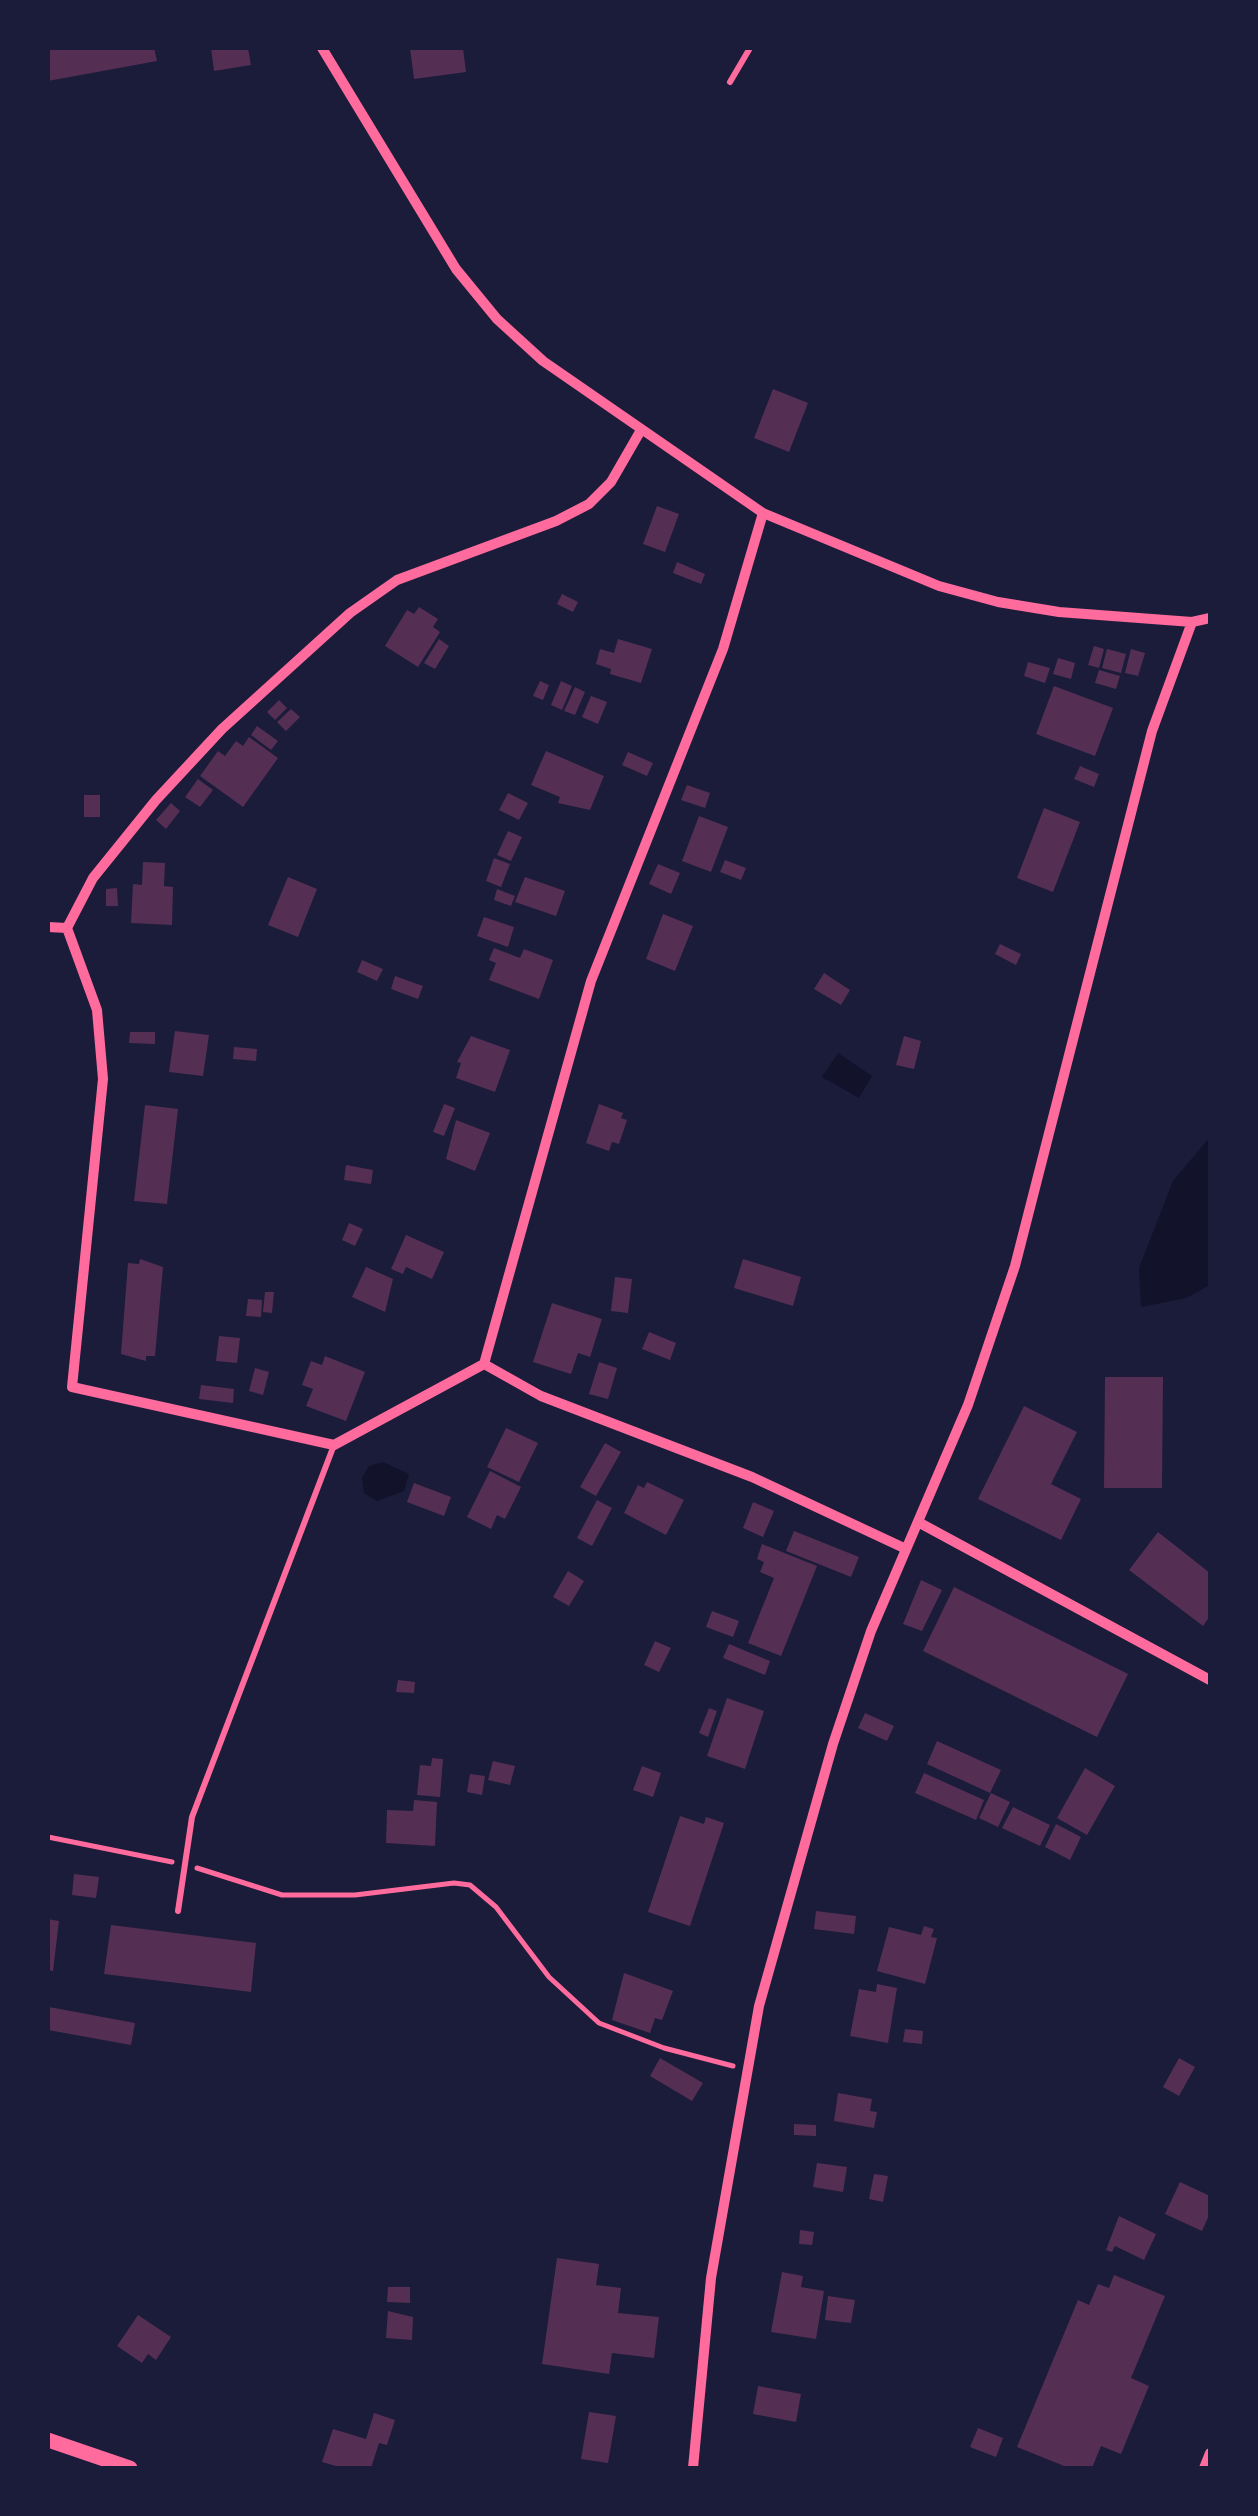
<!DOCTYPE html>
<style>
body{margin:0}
#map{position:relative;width:1258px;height:2516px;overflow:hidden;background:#1b1b3a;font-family:Spectral,serif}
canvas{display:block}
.frame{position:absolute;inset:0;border:50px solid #1b1b3a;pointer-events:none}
</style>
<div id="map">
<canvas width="1258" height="2516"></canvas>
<div class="frame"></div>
</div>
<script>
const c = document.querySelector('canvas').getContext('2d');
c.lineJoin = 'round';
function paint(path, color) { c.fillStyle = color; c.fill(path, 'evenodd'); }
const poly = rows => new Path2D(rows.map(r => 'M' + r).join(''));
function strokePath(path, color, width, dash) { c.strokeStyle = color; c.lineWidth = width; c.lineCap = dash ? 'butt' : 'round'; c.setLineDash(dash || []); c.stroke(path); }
const water = poly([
 [838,1053,872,1076,859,1098,822,1077],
 [1210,1137,1210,1285,1186,1298,1141,1307,1139,1268,1173,1181],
 [383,1462,409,1474,404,1491,377,1501,364,1493,362,1478,369,1466]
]);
const building = poly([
 [48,48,154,48,157,61,48,81],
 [211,48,248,48,251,65,214,71],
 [410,48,463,48,466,72,414,79],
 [773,389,808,403,789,452,754,438],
 [657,506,679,514,665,552,643,544],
 [677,562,705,574,701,584,673,573],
 [562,594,578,602,573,612,557,604],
 [419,607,438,619,433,627,440,632,418,667,385,646,407,610,414,614],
 [439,639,449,646,435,669,424,663],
 [618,639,652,649,641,683,610,674,611,669,596,664,600,649,614,653],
 [1094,646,1104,649,1099,668,1088,665],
 [1107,649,1126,654,1121,673,1102,668],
 [1131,649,1145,653,1138,676,1125,673],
 [1058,658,1075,663,1071,679,1053,674],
 [1028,662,1050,668,1045,683,1024,676],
 [1099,670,1120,676,1116,689,1095,683],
 [540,681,549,685,543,700,533,696],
 [561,681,572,686,562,710,551,705],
 [1054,686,1113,708,1095,756,1036,734],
 [575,687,585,692,575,715,564,711],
 [591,696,607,702,598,724,582,717],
 [279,700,287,708,275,720,267,712],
 [291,709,300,717,286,731,277,722],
 [257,726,278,741,271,750,251,735],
 [249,737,278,758,243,807,200,776,218,751,225,756,236,741,243,746],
 [546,751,604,776,590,810,558,803,560,797,531,785],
 [628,752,653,763,647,776,622,765],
 [1080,766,1099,774,1094,787,1074,779],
 [198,779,213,790,200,807,185,797],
 [687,785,710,793,705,808,681,800],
 [508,793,528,803,519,820,499,810],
 [84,795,100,795,100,817,84,817],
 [171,803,180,811,166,829,156,820],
 [1044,808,1080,822,1053,892,1017,878],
 [699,816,728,827,711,872,682,861],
 [508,831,522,837,511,861,497,855],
 [494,858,510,864,501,887,486,881],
 [725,860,746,868,741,880,720,872],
 [143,862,165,863,164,886,173,887,172,925,131,923,133,884,142,885],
 [658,864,680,873,671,894,649,884],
 [288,877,317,889,298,937,268,925],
 [525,877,565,891,556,916,515,902],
 [117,888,118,906,106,906,106,889],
 [497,889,515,896,511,906,494,900],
 [663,914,693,926,675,971,646,959],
 [484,917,514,927,508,947,477,936],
 [1000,944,1021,954,1016,965,995,954],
 [494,948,520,958,524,949,553,960,539,999,489,980,496,963,489,960],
 [362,960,383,969,377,981,357,972],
 [824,973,850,990,841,1005,814,989],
 [395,976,423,986,418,999,391,989],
 [175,1031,209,1035,203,1076,169,1072],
 [130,1032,155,1032,155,1044,129,1043],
 [471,1036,510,1050,495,1092,456,1078,461,1063,457,1062],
 [904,1036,921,1041,914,1069,896,1065],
 [234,1047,257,1049,256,1061,233,1059],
 [444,1104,455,1108,444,1136,433,1132],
 [599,1104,623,1113,621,1118,627,1120,619,1144,612,1142,609,1151,586,1143],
 [145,1105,178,1109,167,1204,134,1201],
 [456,1120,490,1133,475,1171,446,1159],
 [346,1165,373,1170,371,1184,344,1180],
 [349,1223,363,1229,355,1246,342,1240],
 [406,1235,444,1252,432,1279,406,1267,403,1274,391,1269],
 [140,1259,163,1267,155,1356,146,1356,146,1361,121,1354,128,1263,139,1264],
 [743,1259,801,1277,793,1306,734,1288],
 [366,1267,393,1279,385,1312,352,1297],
 [615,1277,632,1279,628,1313,611,1311],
 [265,1292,274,1292,272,1313,263,1312],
 [248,1299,262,1300,261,1317,246,1316],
 [552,1303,602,1319,590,1357,578,1353,571,1374,533,1362],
 [649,1332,676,1343,670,1360,642,1349],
 [219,1336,240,1338,237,1363,216,1361],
 [325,1356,365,1372,346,1421,306,1406,313,1389,302,1385,311,1361,322,1365],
 [599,1362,617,1368,608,1399,589,1394],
 [255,1368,269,1372,263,1395,249,1391],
 [1105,1377,1163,1377,1162,1488,1104,1488],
 [201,1385,234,1389,233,1403,199,1399],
 [1024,1406,1077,1432,1051,1484,1081,1499,1061,1540,978,1499],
 [506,1428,538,1443,519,1482,487,1467],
 [605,1443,621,1452,596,1496,580,1487],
 [490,1471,521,1487,505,1519,497,1515,491,1529,467,1517],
 [647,1482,684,1500,666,1535,624,1513,638,1485,644,1488],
 [414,1483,451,1497,444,1516,407,1502],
 [597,1500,612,1508,592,1546,577,1538],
 [753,1502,774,1511,763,1537,743,1528],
 [794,1531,859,1557,851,1577,786,1551],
 [1158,1532,1210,1573,1210,1616,1203,1626,1129,1570],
 [762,1544,817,1566,781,1656,748,1643,774,1578,760,1572,764,1562,757,1559],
 [568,1571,584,1581,569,1606,553,1597],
 [921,1580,942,1590,922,1631,903,1624],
 [954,1587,1128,1674,1097,1737,923,1651],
 [712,1611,739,1621,733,1637,706,1627],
 [655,1641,671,1648,659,1672,644,1665],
 [729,1644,770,1661,765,1675,723,1658],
 [398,1680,415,1682,414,1693,396,1692],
 [727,1698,764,1711,745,1769,707,1756],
 [709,1708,717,1711,708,1737,699,1733],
 [865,1713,894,1726,887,1741,858,1728],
 [937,1741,1001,1770,990,1793,927,1764],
 [432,1758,443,1759,440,1797,417,1795,420,1765,431,1766],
 [493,1761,515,1766,510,1785,488,1780],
 [642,1766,661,1773,653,1797,633,1790],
 [1085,1768,1115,1786,1087,1835,1057,1818],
 [924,1773,984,1800,976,1820,915,1793],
 [470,1774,485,1776,482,1795,467,1792],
 [991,1793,1010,1802,998,1827,979,1818],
 [414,1800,437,1802,435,1846,386,1843,387,1810,413,1811],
 [1013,1807,1050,1825,1040,1846,1002,1828],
 [680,1816,704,1824,706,1817,724,1823,690,1926,648,1912],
 [1056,1824,1081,1837,1070,1860,1045,1847],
 [74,1874,99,1877,96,1898,72,1895],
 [816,1911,856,1916,854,1934,814,1929],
 [48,1919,59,1921,53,1971,48,1970],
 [111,1925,256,1943,251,1992,104,1974],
 [924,1926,934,1929,931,1937,937,1938,925,1984,877,1971,889,1927,921,1935],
 [624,1973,673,1991,662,2020,655,2018,650,2033,612,2020],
 [877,1984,897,1988,888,2043,850,2036,859,1989,876,1992],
 [49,2007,135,2023,131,2045,48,2030],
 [905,2029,923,2031,922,2044,903,2042],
 [660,2058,703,2083,692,2101,650,2076],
 [1179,2058,1195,2067,1179,2096,1163,2087],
 [838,2093,872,2099,870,2111,877,2112,874,2128,834,2121],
 [794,2124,816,2125,816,2136,794,2135],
 [817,2163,847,2167,843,2192,813,2187],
 [874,2174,888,2176,883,2202,869,2199],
 [1180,2182,1210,2196,1210,2213,1202,2231,1165,2214],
 [1119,2216,1156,2234,1144,2260,1115,2246,1112,2252,1106,2250],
 [800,2230,814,2232,812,2245,799,2244],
 [557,2258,599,2264,596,2285,621,2288,618,2313,659,2317,654,2358,612,2353,609,2374,542,2364],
 [782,2272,803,2276,801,2287,824,2291,816,2339,771,2332],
 [1114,2275,1165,2296,1131,2378,1149,2386,1121,2454,1101,2446,1092,2468,1069,2468,1017,2447,1078,2300,1089,2305,1098,2284,1109,2288],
 [388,2287,410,2287,410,2303,387,2302],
 [828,2296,855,2300,851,2323,825,2320],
 [388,2311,413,2317,412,2340,386,2338],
 [138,2315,171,2337,156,2360,148,2354,142,2363,117,2346],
 [758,2386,801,2394,796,2422,753,2414],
 [589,2412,616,2416,608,2463,581,2459],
 [374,2413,395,2420,387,2445,379,2443,371,2468,343,2468,322,2462,333,2429,366,2439],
 [978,2428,1003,2438,996,2457,970,2447]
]);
const path = poly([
 [48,1837,172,1862],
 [197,1868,282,1895,355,1895,454,1883,470,1885,496,1907,549,1977,599,2023,664,2048,733,2066]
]);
const service = poly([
 [730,82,750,48],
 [178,1911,192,1817,334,1445]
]);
const minor = poly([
 [322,48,456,269,497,319,543,361,763,513,939,586,998,602,1059,612,1192,622,1210,618],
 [48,927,67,928],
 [67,928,97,1010,103,1079,72,1387,334,1445,484,1364,591,981,723,649,763,513],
 [67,928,93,878,156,800,222,729,350,613,397,580,556,521,589,504,611,482,641,430],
 [484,1364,541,1396,752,1477,904,1548],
 [918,1522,1210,1680],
 [693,2468,711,2278,759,2006,833,1744,871,1631,968,1405,1015,1266,1152,731,1192,622],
 [1204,2468,1210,2453]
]);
const tertiary = poly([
 [48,2440,130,2468]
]);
paint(water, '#12122b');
paint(building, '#542f53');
strokePath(path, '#ff6b9d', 5);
strokePath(service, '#ff6b9d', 6);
strokePath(minor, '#ff6b9d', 10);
strokePath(tertiary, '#ff6b9d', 15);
</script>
